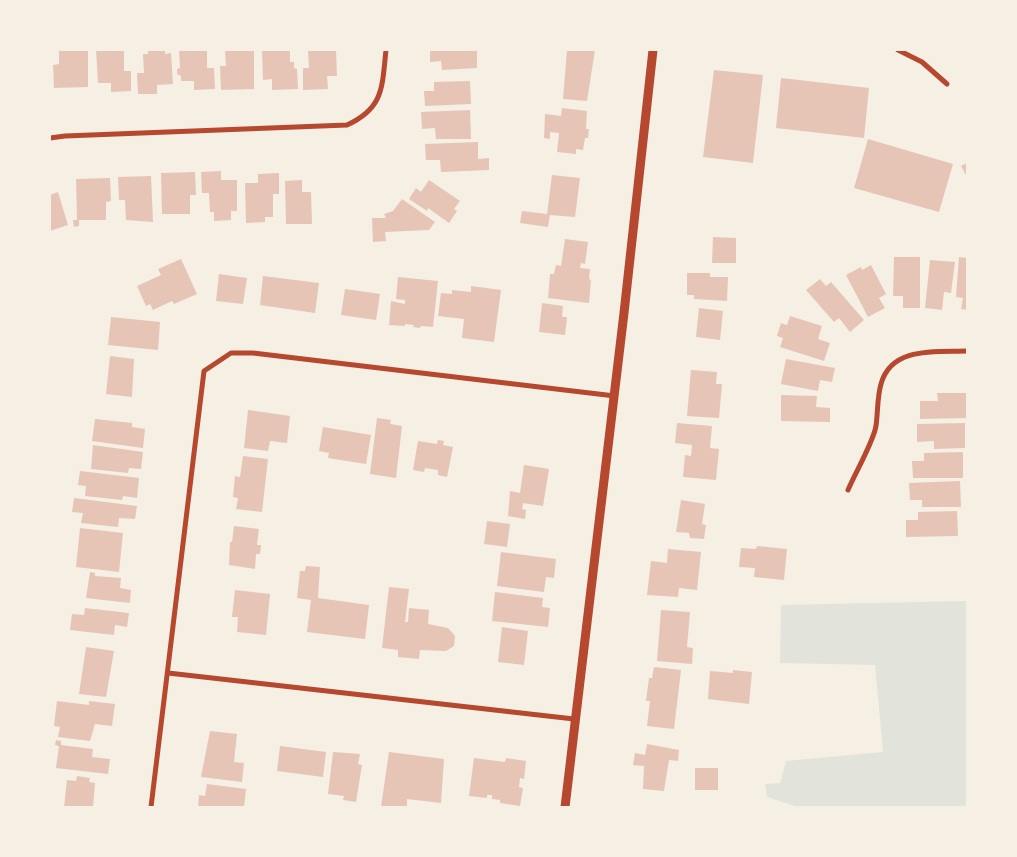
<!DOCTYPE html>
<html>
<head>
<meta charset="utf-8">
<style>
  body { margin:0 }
  #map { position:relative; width:1017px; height:857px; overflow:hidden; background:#f6efe4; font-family:"Roboto Serif",serif }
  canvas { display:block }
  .frame { position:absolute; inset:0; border:51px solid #f6efe4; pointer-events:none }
</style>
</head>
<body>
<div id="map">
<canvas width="1017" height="857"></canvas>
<div class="frame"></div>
</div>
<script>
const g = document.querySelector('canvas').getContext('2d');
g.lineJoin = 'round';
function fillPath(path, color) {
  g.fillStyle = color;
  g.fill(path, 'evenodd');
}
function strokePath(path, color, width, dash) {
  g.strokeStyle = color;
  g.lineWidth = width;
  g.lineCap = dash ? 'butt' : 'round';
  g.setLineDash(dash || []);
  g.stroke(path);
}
const green = new Path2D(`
  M967,601V807H798L767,797L765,784L780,783L786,761L883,752L875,665L780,663L781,605Z`);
const building = new Path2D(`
  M59,50H88V87L54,88L53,65L59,64Z
  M96,50H124V71H131V91L111,92V83H98Z
  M148,50H165V54L171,53L173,84L157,85V94H138L137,73H144L143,54H148Z
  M179,50H207V68H214L215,89L194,90V81H181V76L177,74V69L180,68Z
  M225,50H254V89L221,90L220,66H226Z
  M285,50L290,51V62H294V68L297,69L298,89L272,90V79L263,80L262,51Z
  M308,50H336L337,76H327L328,89L303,90V68H309Z
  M430,50H477V68L442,70L441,61L430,62Z
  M567,50H595L587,101L563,99Z
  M714,70L763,75L753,163L703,157Z
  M781,78L869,88L864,138L776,128Z
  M470,81L471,104L425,106L424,91H434V82Z
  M562,108L587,111L586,129H589L588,138H585L583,150L576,149V154L557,152L559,133L550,132V139L544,138L545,114L561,116Z
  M470,110L471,139H436L435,128L422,129L421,112Z
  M868,139L953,164L939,212L854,188Z
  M478,142V159L489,158V170L441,172L440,160H426L425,144Z
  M967,163V177L961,166Z
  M221,171V180H237V211H231V220L214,221V212H210L209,193H202L201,172Z
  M195,172L196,195H190V214H162L161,173Z
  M279,173V194H273V217H265V222L246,223L245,183H258V174Z
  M552,175L580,178L575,217L550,215L548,227L520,223L522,211L547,214Z
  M151,176L153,222L126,220L125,200H119L118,177Z
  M110,178L111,201L106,202V220H79V226L74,227L73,220H77L76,179Z
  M302,180V192H311L312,224H286L285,181Z
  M429,180L460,201L454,209L457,211L449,223L428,208L427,211L409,199L416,188L421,192Z
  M58,192L68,225L50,231V195Z
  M402,199L435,222L429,230L385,232L386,241L373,242L372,218H386L384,214L393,211Z
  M713,237L736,238V263H712Z
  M565,239L588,242L585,264L581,263L580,268L590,269L589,279L591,280L589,303L548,298L550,274H554L556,265L561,266Z
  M894,257H920V308H903V296H893Z
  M959,257L967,258V310L961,309L963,298L956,297Z
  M181,259L197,294L174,304L172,301L153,310L150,304L146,306L137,286L161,275L158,269Z
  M930,260L955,262L951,293L944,292L942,310L925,308Z
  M871,265L886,294L879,298L885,308L868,317L846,275L861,267L862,270Z
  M687,273H710V277H728L727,301L694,299V295H687Z
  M219,274L247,278L243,304L216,301Z
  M263,276L319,283L315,313L260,305Z
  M398,277L438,281L433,327L421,326L420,328L413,327L414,325L405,324V326L389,325L391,301L405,304V300L396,299Z
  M820,279L826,286L831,282L864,320L850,332L839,318L834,322L806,290Z
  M471,286L501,290L494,342L462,338L464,319L438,316L441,293L452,294V290L471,292Z
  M345,289L380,294L376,320L341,315Z
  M542,303L563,306L562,317H567L565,335L539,332Z
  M699,308L723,311L720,340L696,337Z
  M790,316L822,326L818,339L830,343L824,361L780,347L783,338L777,336L781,323L787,325Z
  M111,317L160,322L158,350L108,345Z
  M110,356L134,359L132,397L106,394Z
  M786,359L835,368L832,382L820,380L818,391L781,384Z
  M691,370L717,372L716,384H722L719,418L687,416Z
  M937,393H967V418L920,419V401H938Z
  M781,395L817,396L816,407L830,408V422L781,421Z
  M248,410L290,416L287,443L270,441L268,451L244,448Z
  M377,418L391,420L390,424L402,426L396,478L370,474Z
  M95,419L132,423V427L145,429L143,448L92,441Z
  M677,423L712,426L710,448L719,449L716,480L683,477L685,455L691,456L692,445L675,443Z
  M965,423V448L934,449V441L917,442V424Z
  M323,427L371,435L366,464L328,458L329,453L319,451Z
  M438,440L444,441L443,445L453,447L447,477L438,475V470L425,468L424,472L413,470L418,441L437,444Z
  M93,445L143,452L141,469L129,468L128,473L91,469Z
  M963,452V478H913L912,461H924V453Z
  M243,456L268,459L262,512L236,509L238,498L233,497L235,476L240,477Z
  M524,465L549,469L543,506L523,503L522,509L526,510L525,519L508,516L510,491L520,493Z
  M80,471L139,478L137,498L123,496L122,500L85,496L86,486L78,485Z
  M960,481L961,507H922V500H910L909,483Z
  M74,498L137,506L135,519L119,518L118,527L81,523L83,513L72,512Z
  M681,500L705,504L702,524L706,525L704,539L690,538L689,533L676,532Z
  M957,511L958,536L906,537V520H918V512Z
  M487,521L510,524L507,547L484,544Z
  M234,526L259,529L257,545H261L260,554H256L255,569L229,565L230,542H232Z
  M80,528L123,533L119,572L76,567Z
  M757,546L787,549L784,580L754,577L755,568L739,567L741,548L756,549Z
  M668,549L701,552L697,590L679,588L678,597L647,595L651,561L667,563Z
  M501,552L556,559L554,578L546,577L544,592L497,586Z
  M306,566L320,567L318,598L369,605L365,639L307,632L311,600L297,598L300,571H305Z
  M90,572L95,573V576L121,578L120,588L131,590L130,603L86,598Z
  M389,587L409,589L405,622H408L409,608L429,610L428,624L448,628L455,636L454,646L446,651L420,650L419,659L398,657V650L382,648Z
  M235,590L270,594L266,635L237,632L238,617H232Z
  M495,592L543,598L542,607L550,608L548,627L492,621Z
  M85,608L129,613L127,627L115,625L114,635L70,630L72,614L84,615Z
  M661,610L690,612L687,647L693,648L692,664L657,661Z
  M502,627L528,631L524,665L498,662Z
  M86,647L114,651L106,697L79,694Z
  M654,667L681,670L674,729L647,726L650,701H646L649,678H652Z
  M733,670L752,672L749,704L708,699L710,671L733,673Z
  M57,701L89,705V701L115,704L112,726L95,724L90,741L58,737L60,727L54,726Z
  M210,731L237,734L234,762L244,763L242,782L201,777Z
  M56,740L61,741V745L93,749L92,757L110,759L108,774L56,768L59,746L55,745Z
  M647,744L679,750L678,761L669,760L664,791L643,789L644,766L633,765L635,753L645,755Z
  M280,746L326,752L323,777L277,771Z
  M333,752L360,754L358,764L362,765L356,802L343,800L344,796L328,794Z
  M389,752L444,759L441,803L407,799V807H381Z
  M474,758L505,762L506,758L526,761L524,779L520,778L519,787L523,788L520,806L500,803V800L492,799V795H487V798L469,796Z
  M695,768H718V790H695Z
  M77,776L90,778L89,782L95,783L93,807H64L67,780L76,781Z
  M207,784L246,789L244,807H198L199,795L205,796Z`);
const minor = new Path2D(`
  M898,50L922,62L947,84
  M50,138L65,136L347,125C384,108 382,87 386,50
  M848,490C855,473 873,443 876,426C878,412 877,398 881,384C891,346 937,352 967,351
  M168,673L574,719
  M151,807L204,371L231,353H253L615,396`);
const tertiary = new Path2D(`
  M565,807L624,313L653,50`);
fillPath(green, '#e2e4dc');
fillPath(building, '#e6c5b7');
strokePath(minor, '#b5482f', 5);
strokePath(tertiary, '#b5482f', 9);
</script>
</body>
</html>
